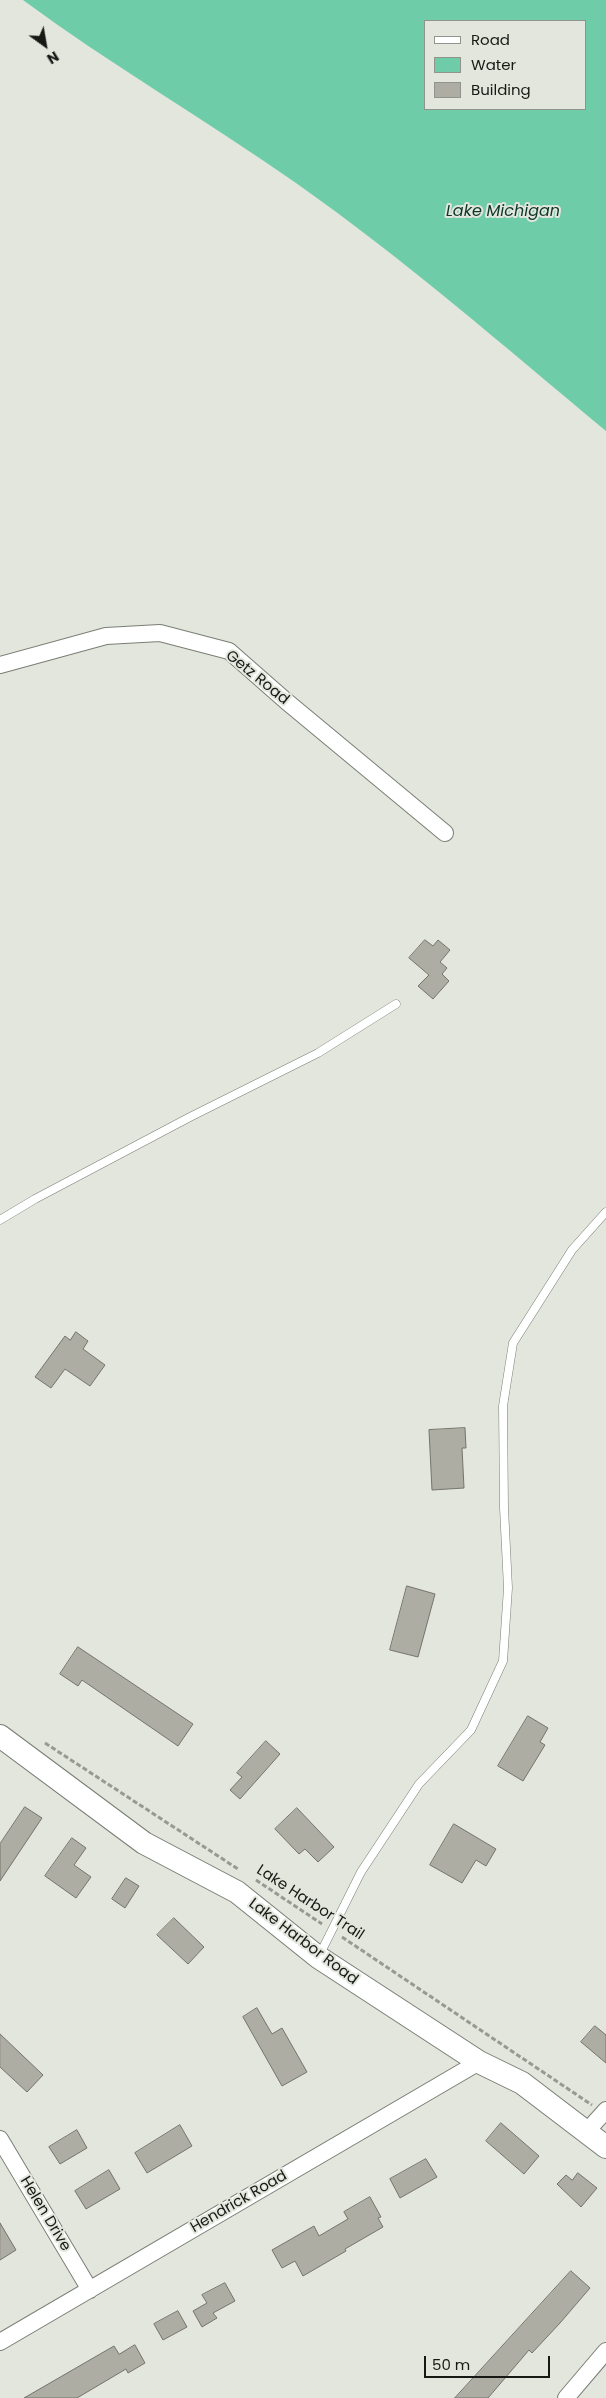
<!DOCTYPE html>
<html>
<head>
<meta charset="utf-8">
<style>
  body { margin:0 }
  #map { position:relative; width:606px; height:2398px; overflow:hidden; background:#e2e6dc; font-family:Poppins,sans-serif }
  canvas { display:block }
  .legend { position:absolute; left:424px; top:20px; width:162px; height:90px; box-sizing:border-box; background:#e2e6dc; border:1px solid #91948c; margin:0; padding:6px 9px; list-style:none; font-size:15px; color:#171915 }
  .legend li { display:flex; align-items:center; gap:10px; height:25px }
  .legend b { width:25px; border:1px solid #91948c }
  .north { position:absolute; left:20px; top:20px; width:50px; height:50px; -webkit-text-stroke:4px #e2e6dc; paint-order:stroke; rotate:148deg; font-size:14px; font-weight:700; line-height:20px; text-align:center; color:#171915 }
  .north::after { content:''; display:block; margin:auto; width:18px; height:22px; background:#171915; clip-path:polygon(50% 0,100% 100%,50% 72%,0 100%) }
  .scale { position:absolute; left:424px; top:2356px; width:126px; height:22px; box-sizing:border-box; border:2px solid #171915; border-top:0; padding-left:6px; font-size:15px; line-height:18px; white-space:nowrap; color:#171915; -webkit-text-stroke:4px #e2e6dc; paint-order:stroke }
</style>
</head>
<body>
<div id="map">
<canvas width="606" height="2398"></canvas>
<ul class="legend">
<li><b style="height:6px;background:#fff"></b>Road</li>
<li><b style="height:14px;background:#6fcca9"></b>Water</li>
<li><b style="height:14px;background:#adada3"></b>Building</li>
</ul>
<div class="north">N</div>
<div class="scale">50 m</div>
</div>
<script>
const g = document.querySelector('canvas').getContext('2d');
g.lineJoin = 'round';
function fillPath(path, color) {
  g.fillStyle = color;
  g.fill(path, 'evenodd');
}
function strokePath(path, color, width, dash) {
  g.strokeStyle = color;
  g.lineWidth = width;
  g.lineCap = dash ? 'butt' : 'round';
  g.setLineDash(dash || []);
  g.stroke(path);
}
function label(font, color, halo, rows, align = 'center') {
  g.font = font + ' Poppins,sans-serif';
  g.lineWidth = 4;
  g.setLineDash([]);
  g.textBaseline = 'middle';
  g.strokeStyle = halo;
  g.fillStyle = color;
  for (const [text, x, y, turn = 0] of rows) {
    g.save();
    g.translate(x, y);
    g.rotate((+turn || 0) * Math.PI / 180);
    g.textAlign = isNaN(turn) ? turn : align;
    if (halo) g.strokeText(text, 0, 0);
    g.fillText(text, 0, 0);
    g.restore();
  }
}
const water = new Path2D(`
  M23,0H606V431C505,347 404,259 296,183C206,120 111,65 23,0ZM425,21H585V109H425Z`);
const building = new Path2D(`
  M425,940L433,946L438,940L450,950L440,962L447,968L442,974L449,981L433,999L418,986L429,975L409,958Z
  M76,1332L88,1341L83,1349L105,1365L90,1386L65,1369L51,1388L35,1377L65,1336L70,1340Z
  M465,1428L466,1448H462L464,1488L432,1490L429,1430Z
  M407,1586L435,1594L418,1657L390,1650Z
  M78,1647L193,1724L178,1746L82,1680L78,1686L60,1674Z
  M528,1716L548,1728L540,1742L545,1745L523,1781L498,1766Z
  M266,1741L280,1754L240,1799L230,1790L242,1777L237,1773Z
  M25,1807L42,1818L0,1881V1844Z
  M297,1808L334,1847L318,1862L305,1849L299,1854L275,1829Z
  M454,1824L496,1849L486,1866L476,1860L462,1883L430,1865Z
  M72,1838L86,1848L74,1865L91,1877L76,1898L45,1876Z
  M126,1878L139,1886L125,1908L112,1899Z
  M174,1918L204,1947L188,1964L157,1935Z
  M257,2008L272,2034L282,2028L307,2072L282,2086L243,2017Z
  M595,2026L606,2035V2063L581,2042Z
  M0,2034L43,2075L27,2092L0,2067Z
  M501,2123L539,2156L524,2174L486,2141Z
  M180,2125L192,2146L147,2173L135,2153Z
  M77,2130L87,2148L60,2164L49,2147Z
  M426,2159L437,2177L400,2198L390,2179Z
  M109,2170L120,2189L86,2209L75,2191Z
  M578,2173L597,2188L581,2207L557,2184L566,2175L572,2180Z
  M370,2197L381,2217L378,2218L383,2227L345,2249L346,2251L303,2276L295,2261L282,2268L272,2250L314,2226L319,2236L348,2219L344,2212Z
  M0,2223L16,2250L0,2260Z
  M571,2271L590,2288L560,2323L532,2353L529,2350L488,2398H455Z
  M225,2283L235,2301L213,2313L217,2318L202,2327L193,2311L207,2303L202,2295Z
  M178,2311L187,2327L163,2340L154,2324Z
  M135,2345L145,2363L128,2373L126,2369L77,2398H24L114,2346L119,2354Z`);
const path = new Path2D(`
  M45,1743L238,1869
  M256,1880L322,1924
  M342,1937L592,2105`);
const lane = new Path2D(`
  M0,1220L35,1199L190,1117L318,1053L396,1004
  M319,1956L361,1872L419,1784L471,1730L503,1661L508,1588L504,1508L503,1406L513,1343L572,1250L606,1212`);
const street = new Path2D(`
  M0,665L106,636L160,633L229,651L286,701L445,833
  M587,2131L606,2110
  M0,2139L90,2290
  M0,2342L479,2062
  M566,2398L606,2351`);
const secondary = new Path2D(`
  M0,1736L144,1843L237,1892L318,1957L479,2062L522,2083L606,2147`);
const streetNames = [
  ["Getz Road",257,678,39],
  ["Lake Harbor Trail",310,1903,33],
  ["Lake Harbor Road",303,1942,37],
  ["Hendrick Road",239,2202,-30],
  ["Helen Drive",45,2214,59]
];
const waterNames = [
  ["Lake Michigan",503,212]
];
fillPath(water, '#6fcca9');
fillPath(building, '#adada3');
strokePath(building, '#74746b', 1);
strokePath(lane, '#7a7e75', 9);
strokePath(street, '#7a7e75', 18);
strokePath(secondary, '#7a7e75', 24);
strokePath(path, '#979a92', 3, [5, 2.5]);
strokePath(lane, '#fff', 8);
strokePath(street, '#fff', 16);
strokePath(secondary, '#fff', 22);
label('15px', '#171915', '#e2e6dc', streetNames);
label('italic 16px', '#0c3628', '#e2e6dc', waterNames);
</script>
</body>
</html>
